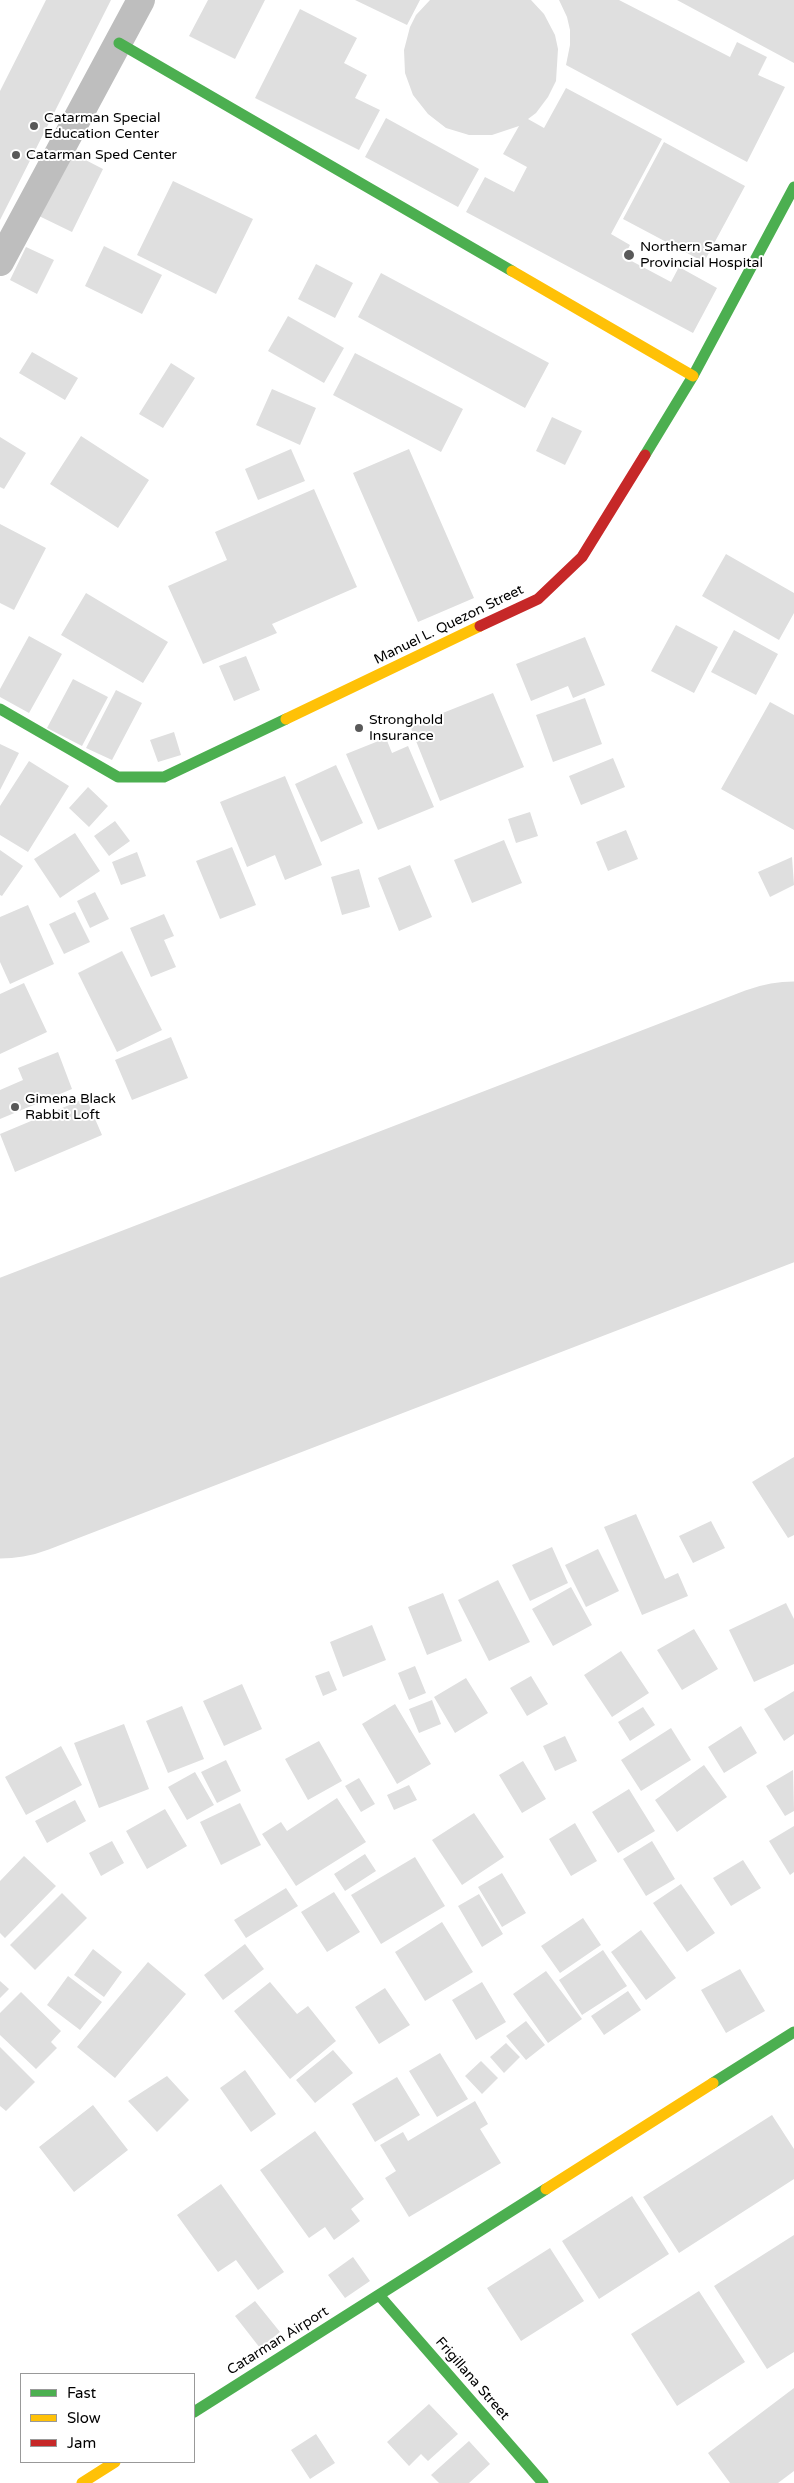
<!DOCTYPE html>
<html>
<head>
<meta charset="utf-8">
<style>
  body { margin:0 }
  #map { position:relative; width:794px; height:2483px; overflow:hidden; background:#fff; font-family:"Varela Round",sans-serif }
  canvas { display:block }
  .legend { position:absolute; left:20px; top:2373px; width:175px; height:90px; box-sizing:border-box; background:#fff; border:1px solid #999; margin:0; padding:6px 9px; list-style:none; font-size:15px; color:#000 }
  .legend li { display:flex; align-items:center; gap:10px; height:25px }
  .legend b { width:25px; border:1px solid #999 }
</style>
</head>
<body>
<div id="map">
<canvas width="794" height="2483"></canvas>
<ul class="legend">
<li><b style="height:6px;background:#4caf50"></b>Fast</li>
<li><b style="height:6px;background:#ffc107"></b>Slow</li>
<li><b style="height:6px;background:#c62828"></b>Jam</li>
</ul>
</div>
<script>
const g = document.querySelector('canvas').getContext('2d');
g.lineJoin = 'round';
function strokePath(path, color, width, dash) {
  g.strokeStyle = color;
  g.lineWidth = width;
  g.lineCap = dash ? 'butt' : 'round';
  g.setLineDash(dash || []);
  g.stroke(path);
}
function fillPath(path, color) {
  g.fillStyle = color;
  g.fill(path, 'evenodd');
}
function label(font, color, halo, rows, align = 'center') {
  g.font = font + ' "Varela Round",sans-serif';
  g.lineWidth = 4;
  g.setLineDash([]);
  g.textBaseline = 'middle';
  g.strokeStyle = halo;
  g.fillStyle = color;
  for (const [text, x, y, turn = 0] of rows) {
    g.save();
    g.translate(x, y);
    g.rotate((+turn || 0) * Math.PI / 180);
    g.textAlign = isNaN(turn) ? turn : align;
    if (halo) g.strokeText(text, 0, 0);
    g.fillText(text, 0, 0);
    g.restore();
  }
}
const runway = new Path2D(`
  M0,1423L794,1117`);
const building = new Path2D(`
  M46,0H111L0,220V91Z
  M208,0H265L235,59L189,36Z
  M355,0H420L407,25Z
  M430,0H531L544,14L555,35L558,49L556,81L548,97L536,113L528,119L544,128L566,88L662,139L611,234L630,245L624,257L671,282L679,267L717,288L693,333L466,212L485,177L514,192L527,167L503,154L519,126L492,135H469L446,128L428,114L413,95L405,73L404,50L410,27L416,15Z
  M559,0H619L730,57L737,42L767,57L758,75L785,87L747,162L566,65L570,45V30L567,17Z
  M677,0H794V63Z
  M300,9L357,38L344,63L367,75L355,98L380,110L359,150L255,98Z
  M386,118L479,169L458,207L365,157Z
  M664,142L745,186L704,262L623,219Z
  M70,152L103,169L72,232L39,216Z
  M173,181L253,219L216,294L137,255Z
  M104,246L162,275L142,314L85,286Z
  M26,247L54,260L37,294L10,280Z
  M316,264L353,283L335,318L298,299Z
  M381,273L549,363L525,408L358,317Z
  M288,316L344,348L324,383L268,351Z
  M32,352L78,378L65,400L19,373Z
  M355,353L463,409L441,452L333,395Z
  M171,363L195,378L163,428L139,414Z
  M272,389L316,408L300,445L256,425Z
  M552,417L582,431L565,465L536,451Z
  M81,436L149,480L118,528L50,484Z
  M0,437L26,453L4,489L0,487Z
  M291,449L305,481L258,500L245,469Z
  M409,449L474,598L418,622L353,473Z
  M314,489L357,587L272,624L277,633L203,664L168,586L227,560L215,532Z
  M0,524L46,548L14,610L0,603Z
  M726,554L794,593V613L779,640L702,596Z
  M86,593L168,642L143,683L61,635Z
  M676,625L718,647L694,693L651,671Z
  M734,630L778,654L756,695L711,672Z
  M29,636L62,654L29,713L0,697V689Z
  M585,637L605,685L573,698L568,686L531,701L516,664Z
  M246,656L260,690L234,701L219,666Z
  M73,679L108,697L82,746L47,728Z
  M116,690L142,703L112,760L86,748Z
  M493,693L524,767L440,801L410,726Z
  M585,698L602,744L553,762L536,715Z
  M770,702L794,715V830L721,789Z
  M174,732L181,755L158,762L150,740Z
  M386,738L392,753L408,746L434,807L378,830L346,754Z
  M0,744L19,753L0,790Z
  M613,758L625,787L581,805L569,776Z
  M29,761L69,786L28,852L0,835V806Z
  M336,765L363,823L321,842L295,784Z
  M285,776L322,865L285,880L275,855L247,867L220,802Z
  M88,787L108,806L89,827L69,808Z
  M530,812L538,836L516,843L508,819Z
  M115,821L130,841L109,856L94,836Z
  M626,830L638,859L608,871L596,842Z
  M75,833L100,871L60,898L34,859Z
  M504,840L522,883L472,903L454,860Z
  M232,847L256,905L220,919L196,861Z
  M0,850L23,866L2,896L0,895Z
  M137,852L146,876L121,885L112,862Z
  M792,857L794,885L770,897L758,872Z
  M410,865L432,917L399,931L378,878Z
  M359,869L370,907L342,915L331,877Z
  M95,892L109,919L90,928L77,901Z
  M28,905L54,964L10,984L0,962V917Z
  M75,912L90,942L64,954L49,924Z
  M164,914L174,936L164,940L176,967L151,977L130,928Z
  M122,951L162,1030L117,1052L78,973Z
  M24,983L47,1032L0,1054V994Z
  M171,1037L188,1078L132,1100L115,1060Z
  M58,1052L72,1089L0,1119V1090L23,1080L18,1068Z
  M86,1098L102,1135L15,1172L0,1134Z
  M794,1457V1535L788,1538L752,1482Z
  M636,1514L665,1579L678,1573L688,1596L642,1615L604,1527Z
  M711,1521L725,1548L693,1563L679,1536Z
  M552,1547L568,1583L530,1601L512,1565Z
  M598,1549L619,1591L586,1607L565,1565Z
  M498,1580L530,1642L489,1661L458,1600Z
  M571,1587L592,1625L553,1646L532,1609Z
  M443,1593L462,1641L427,1655L408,1607Z
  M786,1603L794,1619V1664L754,1682L729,1630Z
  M372,1625L386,1660L343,1677L330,1642Z
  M694,1629L718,1669L682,1690L657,1650Z
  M621,1651L649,1693L612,1717L584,1675Z
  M415,1666L426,1693L409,1700L398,1673Z
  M329,1671L337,1690L323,1696L315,1676Z
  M531,1676L548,1704L527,1716L510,1688Z
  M466,1678L488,1713L455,1733L434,1697Z
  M242,1684L262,1729L224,1746L203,1701Z
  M794,1691V1734L784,1741L764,1709Z
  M432,1700L441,1724L419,1733L409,1709Z
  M395,1704L431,1764L397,1784L362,1724Z
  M182,1706L204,1759L168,1773L146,1721Z
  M643,1707L655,1725L630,1741L618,1722Z
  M124,1724L149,1789L99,1808L74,1743Z
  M741,1726L757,1753L724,1773L708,1747Z
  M671,1728L691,1760L641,1791L621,1760Z
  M565,1736L577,1761L555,1771L543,1746Z
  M319,1741L342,1781L308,1800L285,1759Z
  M61,1746L82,1785L26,1815L5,1777Z
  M226,1760L241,1791L217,1803L201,1772Z
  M523,1761L546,1799L522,1813L499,1775Z
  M704,1765L727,1797L677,1832L655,1800Z
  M793,1770L794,1811L785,1816L766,1786Z
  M195,1772L214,1805L187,1820L168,1787Z
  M359,1778L375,1804L361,1812L345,1786Z
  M409,1785L417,1800L394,1810L387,1795Z
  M629,1789L655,1831L618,1853L592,1812Z
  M337,1798L366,1842L296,1886L262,1834L281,1822L287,1831Z
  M75,1800L86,1821L47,1843L35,1821Z
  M240,1803L261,1845L221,1865L200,1822Z
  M165,1809L187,1846L147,1869L126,1831Z
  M474,1813L504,1857L462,1885L432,1840Z
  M575,1823L597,1861L571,1876L549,1839Z
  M794,1826V1872L790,1875L769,1841Z
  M112,1841L124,1863L101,1876L89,1853Z
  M652,1841L675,1879L646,1896L623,1859Z
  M365,1854L376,1871L345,1891L334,1874Z
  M24,1856L56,1886L5,1938L0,1933V1881Z
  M415,1857L445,1906L381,1944L351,1895Z
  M743,1860L761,1888L731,1906L713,1878Z
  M502,1873L526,1913L502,1927L478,1887Z
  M681,1884L715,1933L687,1952L653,1903Z
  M286,1888L298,1906L246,1938L234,1920Z
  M334,1892L360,1932L327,1952L301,1912Z
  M62,1893L87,1918L35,1970L10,1945Z
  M479,1894L503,1934L482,1947L458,1906Z
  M583,1918L601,1945L560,1973L541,1946Z
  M442,1922L473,1972L425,2001L395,1952Z
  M641,1930L676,1978L646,2000L611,1952Z
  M245,1944L264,1969L223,2000L204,1975Z
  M93,1949L122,1972L104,1997L74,1975Z
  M603,1950L627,1986L582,2015L559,1980Z
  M148,1962L186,1994L115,2078L77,2047Z
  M740,1969L765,2011L726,2033L701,1990Z
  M546,1971L582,2019L548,2043L513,1994Z
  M68,1976L102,2002L80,2030L47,2005Z
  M0,1981L9,1989L0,1998Z
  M270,1982L297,2014L308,2006L336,2041L290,2079L234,2011Z
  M482,1982L506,2022L476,2040L452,2000Z
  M385,1988L410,2025L379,2044L355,2007Z
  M628,1991L641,2010L604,2035L591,2016Z
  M21,1992L61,2031L51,2042L57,2048L36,2069L0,2035V2013Z
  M526,2021L545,2045L526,2060L506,2036Z
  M506,2043L520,2057L504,2073L490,2057Z
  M0,2047L35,2082L6,2111L0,2106Z
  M333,2050L353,2073L315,2103L296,2080Z
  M440,2053L468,2099L437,2117L409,2071Z
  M481,2061L498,2078L482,2094L465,2076Z
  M245,2070L276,2114L251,2132L220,2088Z
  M167,2076L189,2100L157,2132L128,2101Z
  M397,2077L420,2115L375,2142L352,2104Z
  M475,2101L488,2124L480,2129L501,2163L409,2217L385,2178L396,2171L380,2145L403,2132L408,2141Z
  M93,2105L128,2150L74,2192L39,2147Z
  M772,2115L794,2149V2179L679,2253L643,2197Z
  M315,2131L364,2199L351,2209L360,2221L334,2240L325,2227L309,2238L260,2170Z
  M221,2184L284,2272L258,2290L236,2260L218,2272L177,2215Z
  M632,2196L669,2254L599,2299L562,2241Z
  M794,2235V2352L767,2369L714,2286Z
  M550,2248L584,2301L521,2341L487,2288Z
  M353,2257L370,2281L345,2298L328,2275Z
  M699,2291L745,2362L677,2406L631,2334Z
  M255,2301L280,2332L260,2348L235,2316Z
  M794,2388V2471L778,2483H730L708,2453Z
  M429,2404L458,2434L428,2461L421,2454L409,2466L387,2442Z
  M316,2434L335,2463L310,2479L291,2450Z
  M469,2441L490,2464L469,2483H439L431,2475Z`);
const street = new Path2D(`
  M0,262L141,0`);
const fast = new Path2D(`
  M119,43L512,271
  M645,455L693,376L794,187
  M0,709L118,777H164L286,719
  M713,2083L794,2032
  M379,2295L543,2483
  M194,2412L546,2189`);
const slow = new Path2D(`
  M512,271L693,376
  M286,719L480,626
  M546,2189L713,2083
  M82,2483L115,2462`);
const jam = new Path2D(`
  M480,626L538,599L582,557L645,455`);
const markers = [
  [34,126,5,"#595959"],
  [16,155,5,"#595959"],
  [629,255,6,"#595959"],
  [359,728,5,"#595959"],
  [15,1107,5,"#595959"]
];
const poiNames = [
  ["Catarman Special",44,118],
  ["Education Center",44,134],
  ["Catarman Sped Center",26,155],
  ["Northern Samar",640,247],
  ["Provincial Hospital",640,263],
  ["Stronghold",369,720],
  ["Insurance",369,736],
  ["Gimena Black",25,1099],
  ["Rabbit Loft",25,1115]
];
const streetNames = [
  ["Manuel L. Quezon Street",449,625,-26],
  ["Catarman Airport",278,2341,-32],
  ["Frigillana Street",472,2379,49]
];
strokePath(runway, '#dedede', 271);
fillPath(building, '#dfdfdf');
strokePath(street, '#bebebe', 28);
strokePath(fast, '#4caf50', 11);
strokePath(slow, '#ffc107', 11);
strokePath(jam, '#c62828', 11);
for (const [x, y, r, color] of markers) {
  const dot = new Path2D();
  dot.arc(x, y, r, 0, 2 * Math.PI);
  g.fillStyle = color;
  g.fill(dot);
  strokePath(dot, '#fff', 2);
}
label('14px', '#000', '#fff', poiNames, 'left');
label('14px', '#000', '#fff', streetNames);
</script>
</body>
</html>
